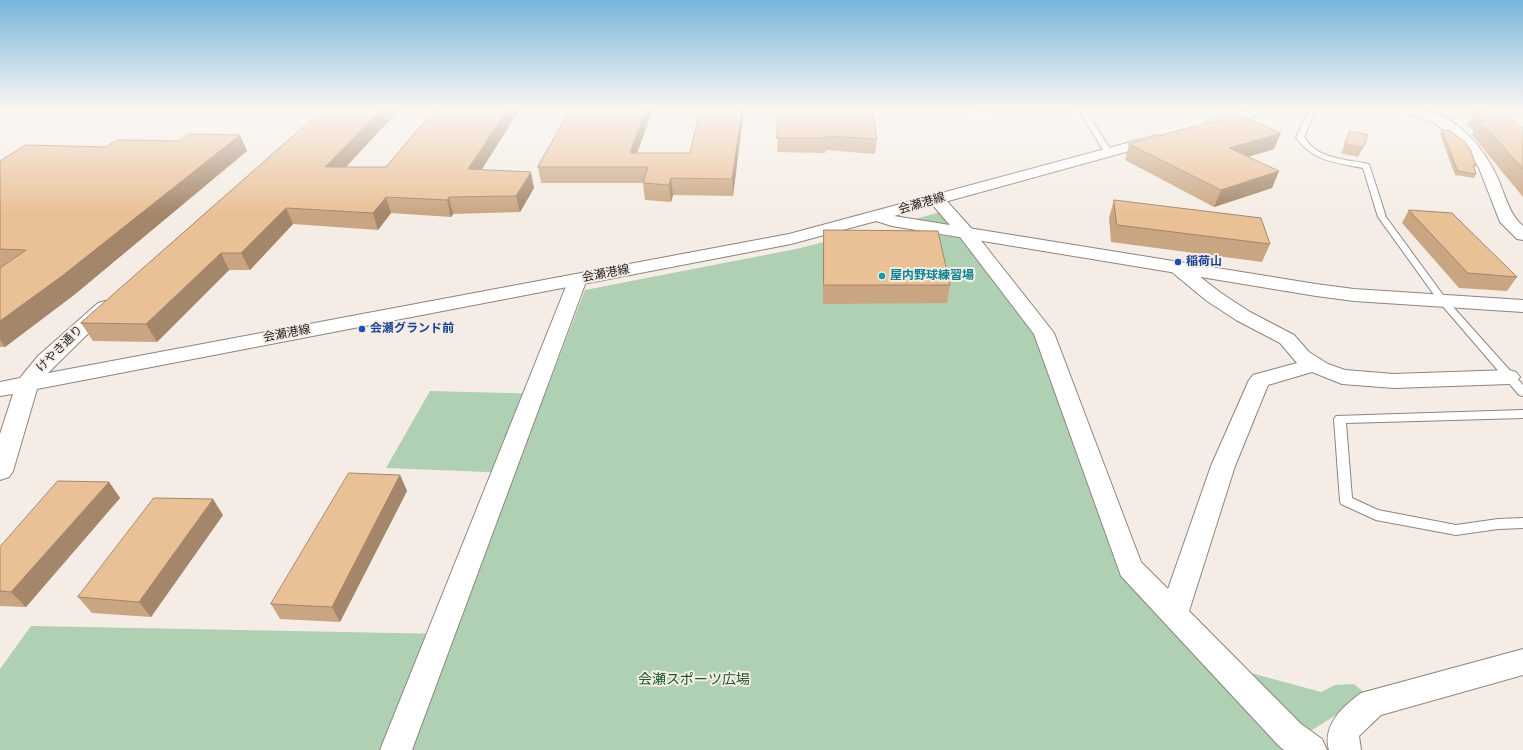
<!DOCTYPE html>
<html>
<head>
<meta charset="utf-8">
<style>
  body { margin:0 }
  canvas { display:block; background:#f5ede5 }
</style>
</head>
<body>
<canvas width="1523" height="750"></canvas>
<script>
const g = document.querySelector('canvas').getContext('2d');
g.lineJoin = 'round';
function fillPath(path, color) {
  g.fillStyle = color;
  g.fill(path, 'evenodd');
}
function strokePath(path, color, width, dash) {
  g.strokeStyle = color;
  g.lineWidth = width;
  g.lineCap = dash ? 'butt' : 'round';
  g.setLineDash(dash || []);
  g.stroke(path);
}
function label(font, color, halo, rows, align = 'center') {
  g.font = font + ' Roboto,"Noto Sans JP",sans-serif';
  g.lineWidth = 4;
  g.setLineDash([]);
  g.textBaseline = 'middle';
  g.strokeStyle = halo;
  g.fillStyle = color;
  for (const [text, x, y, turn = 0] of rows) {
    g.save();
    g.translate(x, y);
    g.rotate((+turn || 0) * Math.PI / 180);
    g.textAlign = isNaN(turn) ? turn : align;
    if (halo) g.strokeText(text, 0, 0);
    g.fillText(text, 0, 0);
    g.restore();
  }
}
const green = new Path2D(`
  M941,212L948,223L944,224L915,219Z
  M912,231L965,239L1038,335L1118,570L1288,750H0V669L31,626L448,634L512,473L386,468L430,391L545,394L585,290L796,249L864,232Z
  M1240,670L1321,692L1335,685L1354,684L1367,695L1306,734Z`);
const lane = new Path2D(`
  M1078,109H1084L1113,153L1112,155H1106Z
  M1310,109H1316L1304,137C1318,160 1346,159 1369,164L1386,217L1446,299L1523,385V396L1519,395L1440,303L1378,217L1363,168C1337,163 1311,161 1296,137Z
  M1523,410V418L1346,423L1352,498L1378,510L1456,525L1498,519L1523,518V528L1498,529L1456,535L1376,520L1341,504L1340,501L1334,419L1336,416Z`);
const street = new Path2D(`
  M1402,109C1408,109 1414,108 1420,109C1457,115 1485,148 1499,181C1505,196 1510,215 1523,226V240L1517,239L1500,222L1479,168L1464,145L1433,122L1403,112Z
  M937,195L943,197L972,229L1054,333L1141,562L1168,589L1211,466L1249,380L1253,375L1297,363L1280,343L1236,320L1207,301L1173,273L1170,269L1173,265L1179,264L1185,265L1221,293L1250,312L1294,335L1309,352L1328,364L1345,370L1394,374L1509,370L1516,372L1520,377L1516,382L1509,384L1394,388L1342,384L1312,372L1268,385L1235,466L1189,611L1301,724L1322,739L1327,750H1284L1279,746L1121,576L1034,334L960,237L931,203L929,200L931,197Z
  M578,274L584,275L587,279L412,750H380L569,279L572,275Z
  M1523,649V675L1381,715L1359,736L1361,750H1329C1322,725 1343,706 1361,693Z`);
const secondary = new Path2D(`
  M1251,109H1272L1270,112L1212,128L1207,127L1205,124L1207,121Z
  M1157,135L1162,136L1164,139L1162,142L894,216L1316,284L1354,289L1523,300V312L1354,301L1316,296L892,226L876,221L791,244L37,389L13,471L9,477L0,480V434L13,394L0,396V382L20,378L38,356L98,303L105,301L112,303L115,307L48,373L789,234Z`);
const wall = new Path2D(`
  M324,109H396L397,112L346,167H386L434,110H423V109H520L481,170L534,188L520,212L453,214L451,217L391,213L378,230L293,224L250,270H229L157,342L93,341L81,323Z
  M571,109H653L637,153H690L700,109H744L733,196L673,195L671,202L645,200L643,183H541L538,167Z
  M779,109L877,139L875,154L826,150L825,153L777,152Z
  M971,109H1070L1069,116L973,113Z
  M1475,111L1523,128V197L1472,135L1474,131L1467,125Z
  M1442,130L1476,165L1474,168L1476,174L1474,178L1455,175L1440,134Z
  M1350,131L1363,148L1358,157L1341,153Z
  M179,141L247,151L74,295L5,347H0V268L2,267H0V161L106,147Z
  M1129,144L1274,149L1248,157L1279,171L1272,188L1214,207L1125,160Z
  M1114,200L1270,244L1262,262L1111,242L1109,218Z
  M1409,210L1517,277L1507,291L1459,288L1402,223Z
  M824,230L950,285L947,303L823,304V248Z
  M400,475L407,491L340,622L280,619L271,604Z
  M109,482L120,498L26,607L0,606V547Z
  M223,515L151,617L92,613L78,597Z`);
const shadedWall = new Path2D(`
  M382,109H396L397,112L331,183L325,167Z
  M508,109H520L472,185L468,169Z
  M646,109H653L632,167L630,153Z
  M742,109H744L733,196L732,179Z
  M1281,133L1274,149L1222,165L1229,148Z
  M240,135L247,151L74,295L5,347L0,340V321Z
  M1279,171L1272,188L1214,207L1221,190Z
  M531,172L534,188L520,212L516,196Z
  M671,178L673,195L671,202L669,185Z
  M386,197L391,213L378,230L373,213Z
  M449,197L453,214L451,217L447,200Z
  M286,208L293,224L250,270L241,253Z
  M221,253L229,270L157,342L146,324Z
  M400,475L407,491L340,622L332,607Z
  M109,482L120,498L26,607L11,592Z
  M213,499L223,515L151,617L139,602Z`);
const building = new Path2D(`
  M324,109H382L325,167H386L435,109H508L468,169L531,172L516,196L449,197L447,200L386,197L373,213L286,208L241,253H221L146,324L81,323Z
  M571,109H646L630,153H690L700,109H742L732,179L671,178L669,185L643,183L648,167H538Z
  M779,109H872L877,139L826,136V138H777Z
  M1475,111L1503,113L1523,128V169L1480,121H1488Z
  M1238,115L1281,133L1229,148L1279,171L1221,190L1129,144Z
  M1442,130H1449L1465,142L1471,151L1476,165H1473L1476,174L1458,171Z
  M1350,131L1368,135L1363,148L1345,144Z
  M189,134L240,135L62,276L0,321V268L26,250L0,249V161L26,145L106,147L117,140L179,141Z
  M1114,200L1261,218L1270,244L1117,225Z
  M1409,210L1452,213L1517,277L1468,273Z
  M824,230L938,231L950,285H824Z
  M349,473L400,475L332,607L271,604Z
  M58,481L109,482L11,592L0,591V547Z
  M154,498L213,499L139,602L78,597Z`);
const markers = [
  [1178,262,4,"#1a4fb4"],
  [882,276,4,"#0f9aa8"],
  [362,329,4,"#1a4fb4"]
];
const streetNames = [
  ["会瀬港線",922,204,-16],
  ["会瀬港線",606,274,-11],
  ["会瀬港線",287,334,-11],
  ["けやき通り",60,349,-45]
];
const transitNames = [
  ["稲荷山",1186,262],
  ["会瀬グランド前",370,329]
];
const cultureNames = [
  ["屋内野球練習場",890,276]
];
const nearParknames = [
  ["会瀬スポーツ広場",694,680]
];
fillPath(green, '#afd0b2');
strokePath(lane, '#8d857e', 2);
strokePath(street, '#8d857e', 2);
strokePath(secondary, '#8d857e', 2);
fillPath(lane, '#fff');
fillPath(street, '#fff');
fillPath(secondary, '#fff');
fillPath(wall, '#c9a582');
fillPath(shadedWall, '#a4866a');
fillPath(building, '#eac097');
strokePath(building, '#a4866a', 1);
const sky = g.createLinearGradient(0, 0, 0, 214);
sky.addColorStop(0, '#79b6db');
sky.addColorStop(0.51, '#faf7f3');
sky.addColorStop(1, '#faf7f300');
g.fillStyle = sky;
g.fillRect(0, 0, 1523, 214);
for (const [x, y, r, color] of markers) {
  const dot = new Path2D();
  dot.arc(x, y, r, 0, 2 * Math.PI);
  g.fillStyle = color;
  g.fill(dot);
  strokePath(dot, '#f5ede5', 1.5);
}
label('12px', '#24211e', '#f5ede5', streetNames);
label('bold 12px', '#164399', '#f5ede5', transitNames, 'left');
label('bold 12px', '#0d838f', '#f5ede5', cultureNames, 'left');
label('14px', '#1a5a28', '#f5ede5', nearParknames);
</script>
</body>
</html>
